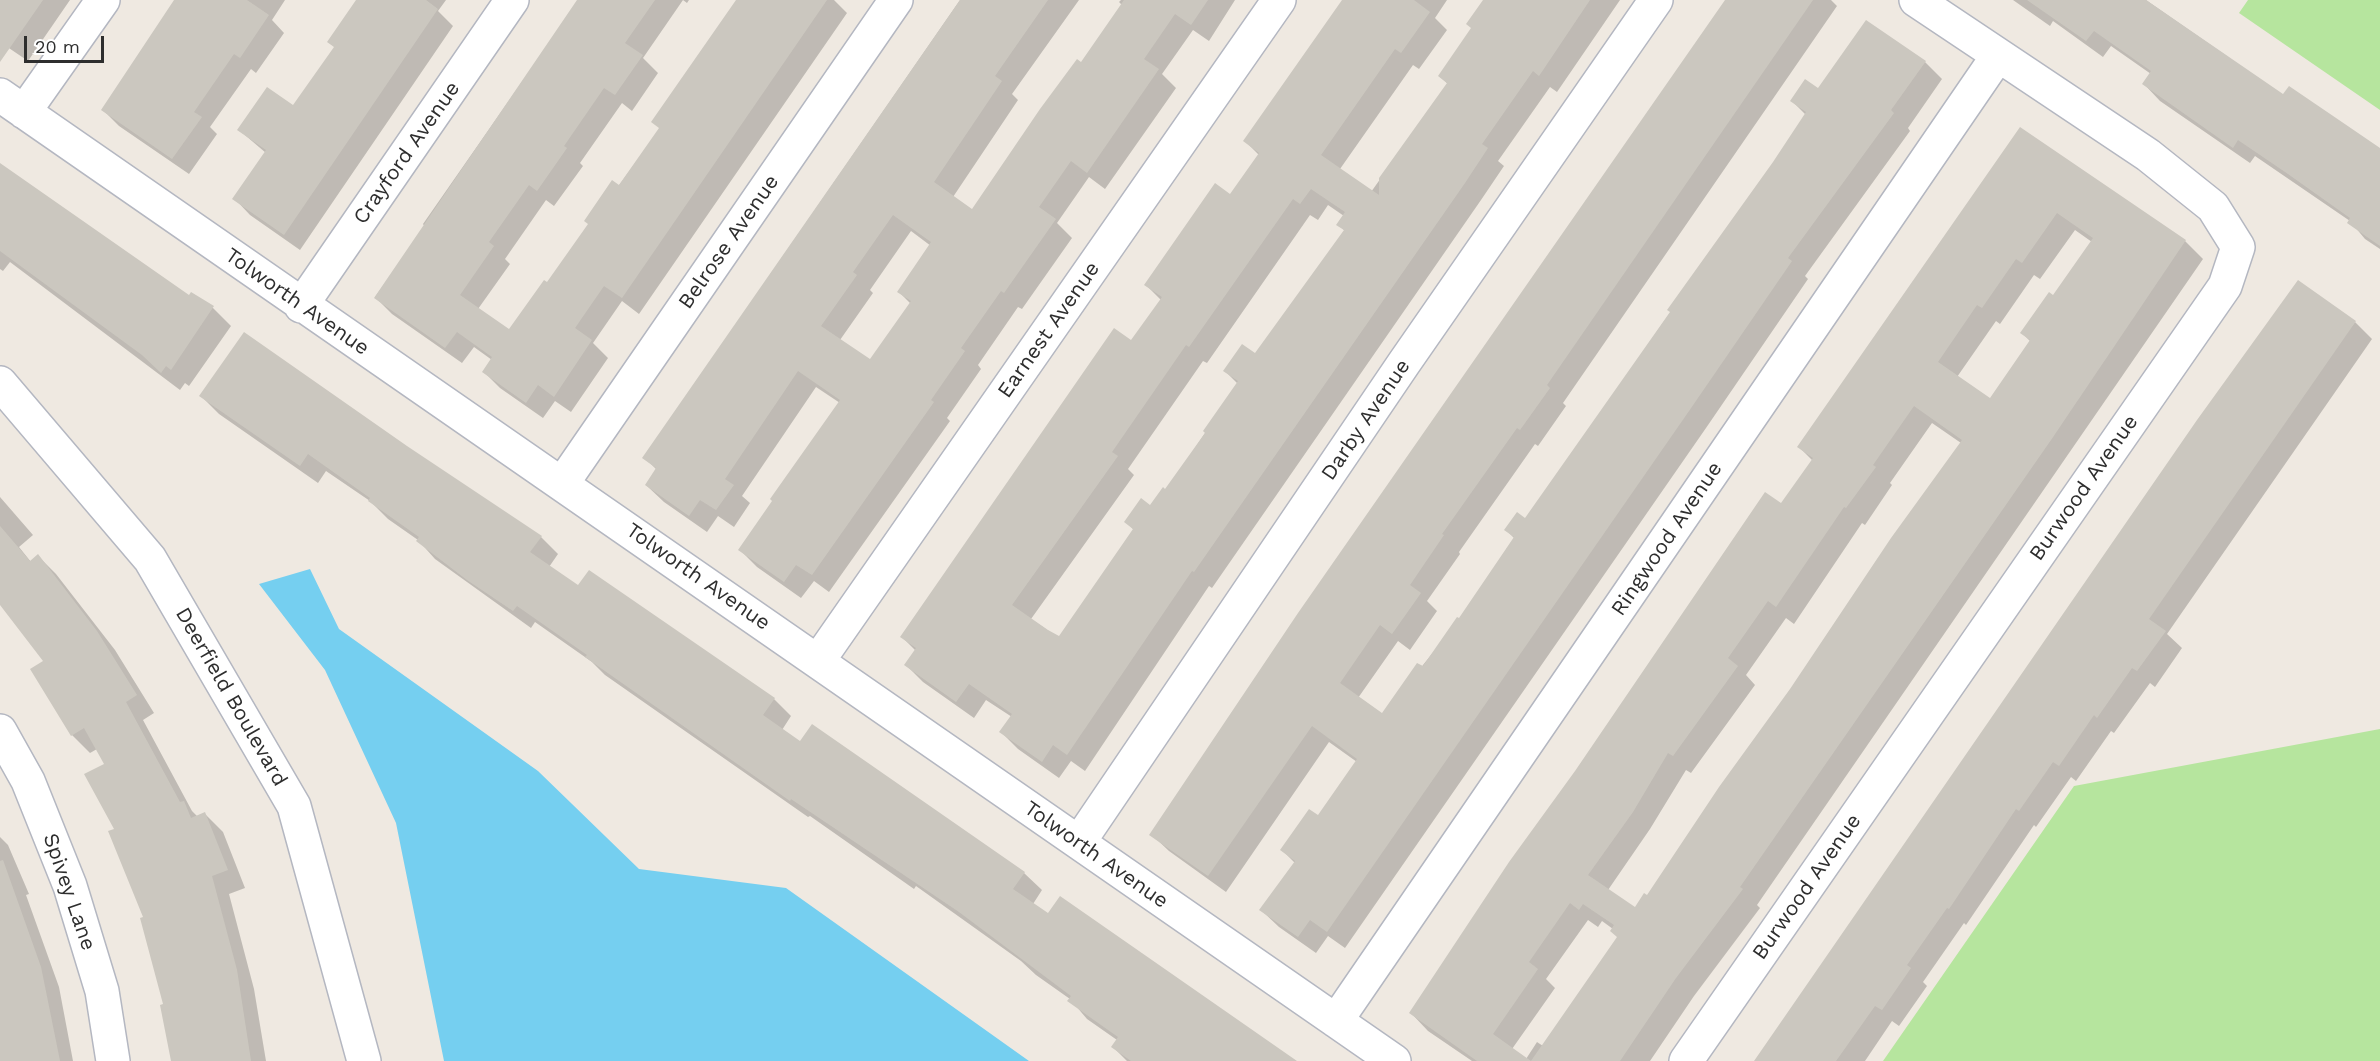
<!DOCTYPE html>
<html>
<head>
<meta charset="utf-8">
<style>
  body { margin:0 }
  #map { position:relative; width:2380px; height:1061px; overflow:hidden; background:#efe9e1; font-family:"Work Sans",sans-serif }
  canvas { display:block }
  .scale { position:absolute; left:24px; top:36px; width:80px; height:27px; box-sizing:border-box; border:3px solid #2e2e2e; border-top:0; padding-left:8px; font-size:18px; line-height:21px; white-space:nowrap; color:#2e2e2e; -webkit-text-stroke:4px #fff; paint-order:stroke }
</style>
</head>
<body>
<div id="map">
<canvas width="2380" height="1061"></canvas>
<div class="scale">20 m</div>
</div>
<script>
const g = document.querySelector('canvas').getContext('2d');
g.lineJoin = 'round';
function fillPath(path, color) {
  g.fillStyle = color;
  g.fill(path, 'evenodd');
}
function strokePath(path, color, width, dash) {
  g.strokeStyle = color;
  g.lineWidth = width;
  g.lineCap = dash ? 'butt' : 'round';
  g.setLineDash(dash || []);
  g.stroke(path);
}
function label(font, color, halo, rows, align = 'center') {
  g.font = font + ' "Work Sans",sans-serif';
  g.lineWidth = 4.5;
  g.setLineDash([]);
  g.textBaseline = 'middle';
  g.strokeStyle = halo;
  g.fillStyle = color;
  for (const [text, x, y, turn = 0] of rows) {
    g.save();
    g.translate(x, y);
    g.rotate((+turn || 0) * Math.PI / 180);
    g.textAlign = isNaN(turn) ? turn : align;
    if (halo) g.strokeText(text, 0, 0);
    g.fillText(text, 0, 0);
    g.restore();
  }
}
const green = new Path2D(`
  M2248,0H2380V110L2239,13Z
  M2380,729V1061H1883L2074,786Z`);
const water = new Path2D(`
  M310,569L339,629L538,771L639,869L786,888L1029,1061H444L396,823L325,670L259,584Z`);
const shadow = new Path2D(`
  M0,0H70L28,61L0,42Z
  M176,0H285L272,20L284,33L256,73L251,69L210,127L217,134L189,174L119,126L103,110Z
  M358,0H446L438,11L453,26L300,250L250,215L234,198L266,153L239,130L293,107L335,48Z
  M579,0H689L687,3L683,0L643,58L658,73L632,111L622,103L580,163L583,166L554,206L546,200L505,259L510,264L478,309L509,331L547,284L660,129L740,0H834L847,13L639,314L622,301L593,343L608,358L571,412L555,401L543,418L500,388L484,372L492,360L474,347L462,363L392,314L375,297L425,227L423,224Z
  M960,0H1079L1012,94L1018,100L953,197L973,211L1081,64L1122,5L1119,2L1121,0H1235L1209,41L1193,30L1162,74L1176,88L1105,189L1089,177L1057,223L1072,238L1022,309L1018,307L978,365L981,369L947,418L950,421L829,592L814,581L801,598L757,567L740,550L840,403L816,387L742,496L750,503L734,527L718,516L707,532L664,502L646,485L657,470L644,457ZM911,231L931,246L899,292L911,304L871,361L840,340L873,293L870,290Z
  M1344,0H1447L1435,18L1447,30L1419,69L1413,65L1340,169L1371,192L1448,84L1439,76L1503,0H1620L1557,92L1550,87L1498,161L1504,166L1481,200L1212,588L1209,586L1085,771L1071,761L1059,778L1018,749L1001,732L1012,717L986,700L974,718L923,682L906,665L916,651L902,637L1132,343L1161,300L1146,285L1231,196L1259,155L1245,141ZM1328,205L1344,216L1338,224L1345,231L1255,355L1225,371L1238,384L1166,491L1150,507L1126,522L1134,530L1059,638L1031,619L1134,475L1128,469L1203,361L1207,363L1310,215L1318,220Z
  M1726,0H1831L1837,6L1563,403L1566,406L1538,446L1535,444L1459,552L1460,554L1427,601L1437,611L1410,650L1398,641L1358,698L1383,715L1459,620L1514,538L1506,530L1526,520L1774,163L1806,115L1792,101L1819,90L1925,62L1942,79L1908,128L1910,131L1805,276L1808,279L1706,428L1345,948L1328,936L1316,953L1279,927L1261,910L1295,863L1282,850L1318,818L1357,762L1329,742L1226,892L1169,851L1151,834Z
  M2013,0H2146L2284,96L2380,151V249L2365,239L2350,221L2255,156L2250,163L2160,101L2144,84L2151,74L2111,46L2103,57L2053,21L2050,26Z
  M2021,129L2185,241L2203,259L1757,905L1760,908L1694,996L1650,1061H1472L1428,1031L1411,1013L1813,461L1799,447ZM2075,230L2092,242L2054,297L2022,333L2031,342L1991,400L1957,377L1996,321L2000,324L2034,275L2040,279ZM1932,423L1961,443L1647,897L1635,909L1608,890L1650,829L1686,770L1691,773L1755,685L1746,675L1786,618L1794,624L1862,523L1865,525L1892,485L1890,483ZM1588,920L1598,927L1602,921L1613,929L1618,938L1543,1046L1537,1042L1526,1059L1512,1049L1555,988L1546,979Z
  M0,165L189,297L213,308L231,326L189,386L185,383L180,390L10,262L3,271L0,269Z
  M2355,322L2372,339L2167,634L2182,648L2155,687L2150,683L2114,733L2111,731L2076,781L2071,777L2036,827L2034,825L1966,925L1964,923L1923,982L1927,986L1899,1026L1892,1021L1865,1061H1756Z
  M201,396L406,447L541,537L558,554L549,567L578,587L774,699L791,716L782,730L801,743L1024,873L1042,890L1033,904L1048,915L1295,1061H1127L1113,1047L1117,1040L1087,1019L1070,999L1036,975L1021,961L916,886L914,889L810,816L808,817L605,675L592,662L535,622L531,628L435,559L418,540L388,519L370,501L326,471L318,483L219,414Z
  M0,497L33,535L19,547L31,562L38,556L56,574L115,650L154,713L143,720L192,811L198,817L205,814L223,832L245,888L229,894L254,989L266,1061H172L165,1005L145,918L116,829L106,765L97,749L90,753L72,735L46,661L0,602Z
  M0,837L8,845L29,894L26,895L59,987L73,1061H0Z`);
const building = new Path2D(`
  M0,0H43L0,62Z
  M174,0H247L269,15L240,58L234,54L194,112L202,117L172,159L101,110Z
  M356,0H426L438,9L284,235L232,199L266,150L237,130L267,87L293,105L334,47L327,42Z
  M577,0H655L625,43L643,55L615,95L604,88L564,146L567,148L537,191L529,185L489,242L494,246L460,295L509,329L544,280L547,282L588,224L584,221L612,180L619,185L659,128L651,122L736,0H827L622,298L604,286L575,328L592,340L554,397L538,385L526,403L482,372L492,357L457,332L445,348L374,298Z
  M960,0H1048L995,76L1002,81L934,182L972,209L1040,109L1077,59L1081,62L1124,0H1208L1191,25L1175,14L1144,59L1159,69L1087,173L1071,161L1039,207L1056,219L1004,293L1001,291L961,348L965,351L931,400L934,402L812,575L796,565L784,582L738,550L772,501L770,499L840,400L798,371L725,479L734,485L716,510L700,500L689,516L645,485L656,468L642,458ZM893,215L931,242L897,292L911,301L870,359L821,326L857,275L853,272Z
  M1342,0H1414L1430,12L1401,53L1395,49L1321,155L1379,195V178L1447,83L1438,76L1471,28L1466,24L1483,0H1590L1539,76L1533,71L1482,144L1488,148L1465,183L1194,572L1192,571L1067,755L1053,745L1042,762L999,732L1012,714L969,684L956,702L904,665L916,648L900,637L1114,328L1131,340L1162,297L1144,285L1215,183L1230,194L1259,153L1243,141ZM1311,189L1345,212L1336,225L1344,230L1255,353L1242,344L1223,371L1238,381L1203,431L1205,433L1165,489L1163,487L1150,505L1141,498L1124,522L1133,529L1059,636L1048,630L1012,605L1118,456L1112,452L1186,345L1189,347L1293,199L1300,204Z
  M1725,0H1813L1547,385L1550,388L1520,430L1517,428L1442,534L1444,535L1410,585L1421,593L1392,634L1380,625L1340,683L1382,713L1417,663L1423,666L1457,617L1459,618L1514,537L1504,530L1517,512L1525,518L1670,312L1667,310L1773,162L1806,112L1790,101L1805,79L1818,88L1866,20L1926,61L1891,110L1894,113L1788,258L1792,261L1689,411L1327,932L1310,920L1298,937L1259,910L1295,861L1280,850L1309,809L1318,815L1357,759L1312,726L1208,876L1149,835L1298,613Z
  M2027,0H2146L2283,94L2289,86L2339,120L2380,148V246L2347,223L2350,218L2288,174L2238,140L2233,148L2142,84L2151,71L2094,31L2086,41Z
  M2020,127L2186,240L2051,440L1740,887L1743,889L1676,978L1620,1061H1477L1409,1013L1509,862L1575,771L1765,492L1781,503L1813,458L1797,447ZM2057,213L2093,238L2053,295L2049,292L2020,333L2030,340L1990,398L1938,362L1977,305L1982,308L2016,259L2022,263ZM1914,406L1962,440L1891,538L1790,689L1719,787L1647,895L1644,893L1635,907L1588,875L1633,812L1668,753L1673,756L1738,666L1728,658L1768,601L1776,607L1844,507L1846,508L1876,467L1873,465ZM1570,903L1579,910L1583,904L1614,925L1610,931L1617,937L1531,1061L1493,1034L1538,969L1529,962Z
  M0,163L189,295L191,292L214,306L171,370L166,366L161,373L142,355L0,251Z
  M2298,280L2356,321L2149,619L2166,631L2137,671L2132,668L2097,718L2094,715L2059,766L2053,762L2019,811L2016,809L1949,909L1947,908L1907,965L1911,968L1882,1010L1875,1006L1836,1061H1754L2197,420Z
  M244,332L407,446L542,536L530,552L578,585L589,570L775,698L763,715L800,741L812,724L1025,872L1013,889L1048,913L1060,896L1297,1061H1131L1111,1047L1118,1037L1067,1001L1071,996L959,912L791,799L790,801L585,657L587,655L517,606L513,611L467,580L416,541L419,537L368,501L370,498L308,454L300,466L199,396Z
  M0,526L30,561L38,554L97,631L137,695L126,702L180,802L184,801L191,818L205,812L228,870L212,876L237,970L251,1061H171L160,1005L163,1004L140,918L143,917L108,831L114,829L84,774L104,764L84,728L71,736L30,669L43,661L0,605Z
  M3,860L41,967L60,1061H0V861Z`);
const minor = new Path2D(`
  M0,95L1394,1061
  M24,112L103,0
  M301,306L512,0
  M0,383L150,559L294,806L364,1061
  M562,484L896,0
  M818,661L1279,0
  M0,731L28,781L70,886L102,991L113,1061
  M1079,842L1404,363L1656,0
  M1336,1021L1997,57
  M1686,1061L2225,286L2238,247L2213,207L2148,155L1916,0`);
const streetNames = [
  ["Crayford Avenue",407,153,-55],
  ["Belrose Avenue",729,242,-55],
  ["Tolworth Avenue",297,302,35],
  ["Earnest Avenue",1049,330,-55],
  ["Darby Avenue",1366,420,-56],
  ["Burwood Avenue",2084,488,-55],
  ["Ringwood Avenue",1667,539,-56],
  ["Tolworth Avenue",698,577,35],
  ["Deerfield Boulevard",231,697,60],
  ["Tolworth Avenue",1096,855,35],
  ["Burwood Avenue",1807,887,-55],
  ["Spivey Lane",69,892,71]
];
fillPath(green, '#b6e59e');
fillPath(water, '#75cff0');
fillPath(shadow, '#0003');
fillPath(building, '#cbc7bf');
strokePath(minor, '#b4b7c1', 36);
strokePath(minor, '#fff', 33);
label('21px', '#2e2e2e', '#fff', streetNames);
</script>
</body>
</html>
